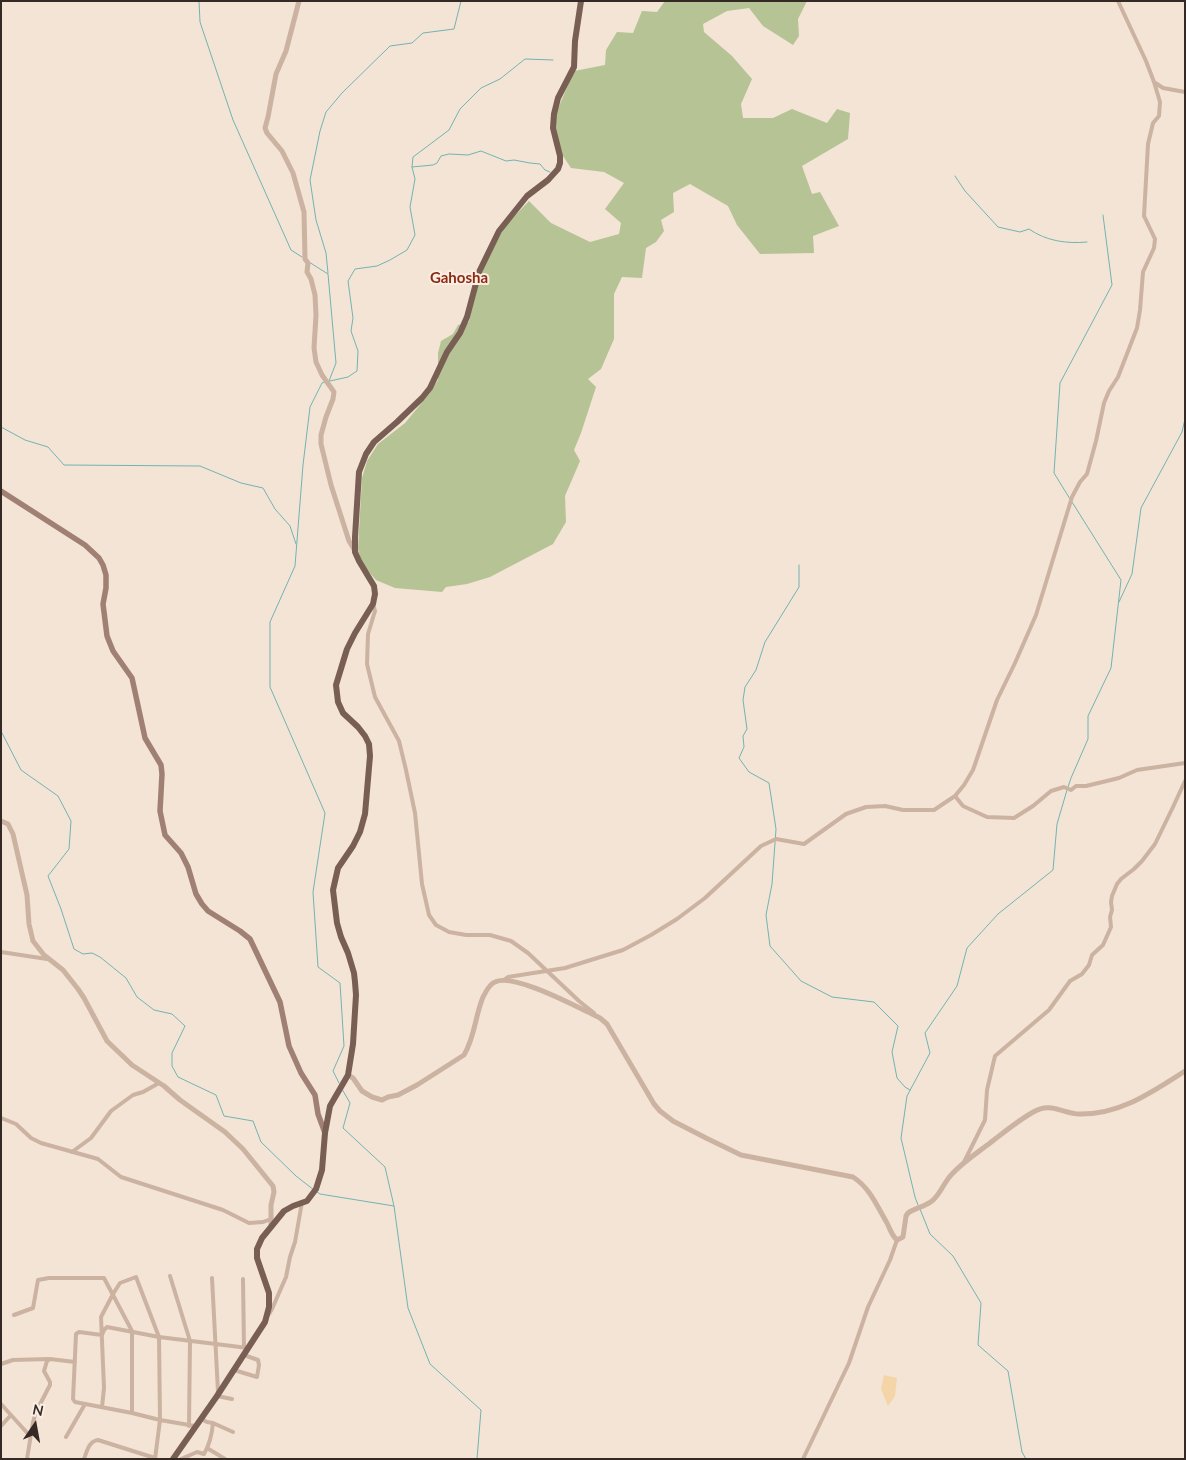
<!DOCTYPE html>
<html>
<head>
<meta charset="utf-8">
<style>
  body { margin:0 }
  #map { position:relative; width:1186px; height:1460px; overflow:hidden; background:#f3e4d6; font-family:Lato,sans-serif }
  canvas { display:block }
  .frame { position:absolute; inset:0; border:2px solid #352925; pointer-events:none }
  .north { position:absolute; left:10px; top:1400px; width:50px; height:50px; -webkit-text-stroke:4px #fbeee2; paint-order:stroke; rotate:12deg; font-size:14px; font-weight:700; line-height:20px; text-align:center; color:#352925 }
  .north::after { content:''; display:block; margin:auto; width:18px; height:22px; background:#352925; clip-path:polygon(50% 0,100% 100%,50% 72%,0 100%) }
</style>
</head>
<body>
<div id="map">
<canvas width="1186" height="1460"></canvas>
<div class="frame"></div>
<div class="north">N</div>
</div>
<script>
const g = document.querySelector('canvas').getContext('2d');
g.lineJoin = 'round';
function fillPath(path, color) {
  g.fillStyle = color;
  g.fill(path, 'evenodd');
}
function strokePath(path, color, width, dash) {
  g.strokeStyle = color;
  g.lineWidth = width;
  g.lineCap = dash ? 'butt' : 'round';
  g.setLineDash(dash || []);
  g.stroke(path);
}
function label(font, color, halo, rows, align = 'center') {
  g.font = font + ' Lato,sans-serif';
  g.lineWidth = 4;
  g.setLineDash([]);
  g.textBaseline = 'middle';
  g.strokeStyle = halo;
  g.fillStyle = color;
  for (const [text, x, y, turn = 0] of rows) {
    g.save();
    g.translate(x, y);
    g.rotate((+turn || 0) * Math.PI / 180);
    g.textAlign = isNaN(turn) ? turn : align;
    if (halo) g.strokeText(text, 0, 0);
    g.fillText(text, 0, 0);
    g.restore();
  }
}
const green = new Path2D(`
  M665,1H807L798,19L799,36L793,45L763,26L749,8L727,11L703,24L704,32L732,56L752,79L741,104L743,118H773L792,109L827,123L837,109L850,113L848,139L802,166L812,194L820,192L839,226L813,236L814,253L760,254L737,225L728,206L690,184L673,193L674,212L661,220L664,231L656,242L646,248L642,278L622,277L614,294V339L601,369L588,379L596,387L581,433L574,450L580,461L565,496L566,522L553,544L490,577L467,584L446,587L442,592L395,588L376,580L362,564L358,549L362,478L367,461L378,444L405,423L429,394L438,380V353L441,341L453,334L458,325L469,322L477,279L505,226L529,201L551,223L590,242L619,234L621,223L605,209L624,183L604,172L571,168L561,153L555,122L557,111L574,71L605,65L606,50L617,32L633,33L642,11L657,12Z`);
const sand = new Path2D(`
  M884,1375L897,1378L895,1396L888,1406L881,1389Z`);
const stream = new Path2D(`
  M199,1L200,22L233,120L291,250L302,257
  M412,167L433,165L437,163L441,156L449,154L468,155L481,151L506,161L514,160L530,163L540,164L545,170L550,172
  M955,176L965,191L998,227L1020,232L1029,229C1046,241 1067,244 1087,242
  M309,262L328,274L336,363L329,381
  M328,273L326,253L316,220L310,180L320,131L326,112L342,93L390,46L412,43L423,33L454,29L461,1
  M330,381L348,377L357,371L358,351L351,331L353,318L348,281L355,269L377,266L390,260L407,250L415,235L410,207L415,179L412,167L413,157L449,130L460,109L481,88L500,79L525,59L553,60
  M325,382L322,383L310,407L303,465L295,566L270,622V687L325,813L313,892L318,967L340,983L344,1046L333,1071L339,1083
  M1,427L25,440L48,447L64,465L200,466L241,483L263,488L275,509L290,526L296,544
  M1070,499L1054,473L1060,383L1112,285L1103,215
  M799,565V587L765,642L756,670L745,687L743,700L747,729L743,736L744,747L739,758L749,772L769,783L776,829L772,884L766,915L770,946L801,981L832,997L874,1002L898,1026L892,1052L897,1078L905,1087L910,1090
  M1119,602L1132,574L1141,508L1182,432L1185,419
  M1,731L21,770L58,796L71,821L69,849L48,876L61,909L74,949L83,954L92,953L100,957L126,978L137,997L154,1010L172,1014L185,1026L172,1053V1066L178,1077L216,1095L224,1116L253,1121L261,1142L296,1176L314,1190
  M1068,787L1071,778L1088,739V716L1111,668L1121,580L1072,502
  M342,1089L350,1103L343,1128L385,1167L394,1206
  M317,1192L320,1194L394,1206L408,1308L430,1364L481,1410L477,1459
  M918,1205L915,1197L901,1138L907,1096L930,1053L925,1033L957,986L967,948L998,914L1053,870L1057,824L1067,790
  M920,1209L930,1234L953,1256L981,1303L978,1345L1008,1371L1022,1452L1026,1459`);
const minor = new Path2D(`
  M1154,82L1163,88L1185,92
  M373,604L375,611L368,634L367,664L375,697L399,741L406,770L415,813L422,884L429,915L436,925L449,932L466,935H490L511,941L528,953L579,1001L594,1013
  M955,796L963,806L987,817L1014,818L1033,806L1051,791L1064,787L1071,790L1076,786H1086L1119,778L1137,770L1185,763
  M1,952L47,959
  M504,980L508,977L565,968L623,950L651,935L677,919L705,898L761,846L776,839L804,844L846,814L866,807L885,806L903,810H934L955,796L964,785L973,770L997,700L1015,663L1036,615L1072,497L1080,482L1087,474L1096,441L1104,403L1109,391L1118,377L1137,328L1140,310L1143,272L1154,248L1155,239L1144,216L1148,144L1153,123L1159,116L1160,102L1154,82L1146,61L1118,1
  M1,1118L16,1124L31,1138L41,1143L98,1159L121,1177L223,1210L249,1223L263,1222L271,1219
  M72,1152L91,1138L111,1111L133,1095L143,1092L159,1083
  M964,1162L985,1120L987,1090L995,1056L1049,1010L1070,981L1082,974L1089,965L1092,955L1103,945L1111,927L1110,917L1112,910L1111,902L1112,896L1117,884L1121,879L1134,869L1142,861L1155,844L1173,807L1185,781
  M170,1276L190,1341L189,1426
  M212,1278L218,1392
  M243,1279L244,1348
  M269,1314L272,1309L286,1277L290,1257L295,1242L302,1202
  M14,1315L33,1308L38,1280L49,1278H104L132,1331V1413
  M1,1364L13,1360L48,1359
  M234,1370L257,1377L259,1365L258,1360L244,1355
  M217,1396L232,1399
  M1,1404L30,1436
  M102,1407L104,1388L101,1317L113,1294L120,1283L136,1277L159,1337L160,1420L155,1459
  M213,1423L233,1432
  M1,1426L11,1415
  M195,1426L160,1420L132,1413L75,1402L73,1399L76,1334L79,1332L102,1335L104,1330L107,1327L159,1337L248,1348
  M66,1437L85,1404
  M207,1448L225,1459
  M27,1459L33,1422L36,1412L50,1385V1382L44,1371L47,1361L50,1359L75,1362
  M84,1459C87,1451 89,1441 98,1440L155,1458
  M181,1459L197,1452L204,1454C210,1444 212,1434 213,1423L207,1422L201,1419
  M803,1459L849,1363L868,1307L890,1260L897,1240`);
const tertiary = new Path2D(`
  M299,1L286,51L276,74L268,117L265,128L267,133L282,151L293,173L304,212L305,259L308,263L307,272L311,279L315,295L316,315L314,348L316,362L322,375L334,392L333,399L326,417L321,435V444L331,485L349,541L355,551
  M1,821L8,824L13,834L27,895L29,924L33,941L44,955L63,970L78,989L84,998L107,1041L132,1065L164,1086L180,1100L225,1132L243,1149L273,1186L274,1192L271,1205V1227
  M348,1075L353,1078L362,1091L372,1097L382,1100L388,1097L398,1095L417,1085L464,1055C475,1037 475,1016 483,997C486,992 489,984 495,982C513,973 573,1005 592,1014L600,1018L607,1024L654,1104L660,1111L673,1121L706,1138L741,1155L853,1177C870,1188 877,1206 887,1223C890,1229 892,1236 897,1240L903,1237L906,1216L908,1213C915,1208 924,1207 932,1201C940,1195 944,1182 952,1174C963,1162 977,1153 990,1143C1002,1134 1027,1113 1040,1109C1054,1104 1067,1115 1081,1114C1121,1114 1152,1092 1185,1071`);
const secondary = new Path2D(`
  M1,491L85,545L99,558L103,565L106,575V588L103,604L107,636L113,651L132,678L145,738L161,765L162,774L160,811L165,835L181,853L188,867L196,894L202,904L208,911L240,931L250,939L280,1002L289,1046L301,1073L315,1095L318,1114L325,1133`);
const primary = new Path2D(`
  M173,1459L217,1396L265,1322L269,1307V1293L257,1258V1249L262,1238L284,1211L293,1206L307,1201L316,1189L322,1170L325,1133L330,1106L348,1075L353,1044L356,995L355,982L354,973L348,953L341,937L337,923L333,890L338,868L353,846L360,832L365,814L370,756L369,744L365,736L358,727L343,713L338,702L336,685L347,649L355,633L373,604L375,594L374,586L359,561L355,552V537L359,472L366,454L374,442L397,422L422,398L430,388L447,352L460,333L467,317L479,272L499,231L527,196L548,180L558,169L560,163V156L553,128L554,114L558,98L574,67L575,41L581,1`);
const quarterNames = [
  ["Gahosha",459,278]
];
fillPath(green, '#b6c395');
fillPath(sand, '#f3d5a8');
strokePath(stream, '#72b3b2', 1);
strokePath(minor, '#ccb2a1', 4);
strokePath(tertiary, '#ccb2a1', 5);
strokePath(secondary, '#a08072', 5.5);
strokePath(primary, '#795e54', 6);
label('bold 15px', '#8c2c16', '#fbeee2', quarterNames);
</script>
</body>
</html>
